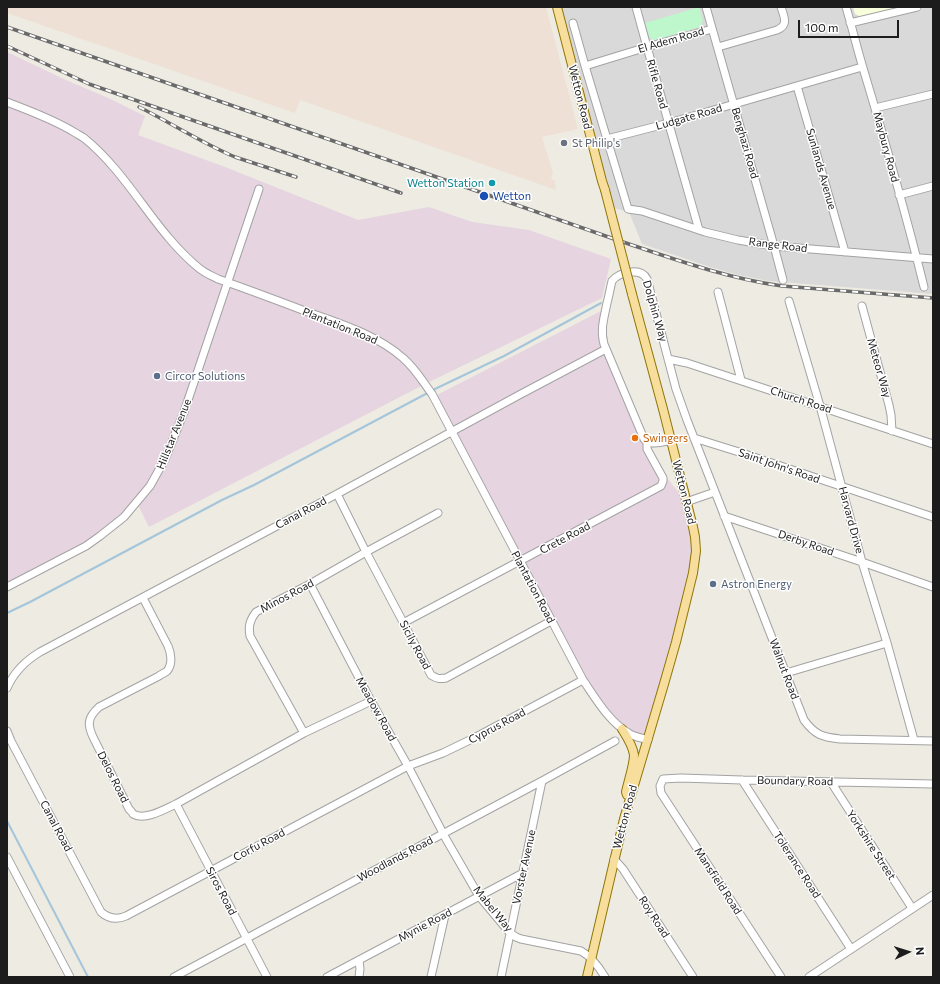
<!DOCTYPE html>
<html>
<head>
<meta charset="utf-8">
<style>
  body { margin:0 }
  #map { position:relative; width:940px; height:984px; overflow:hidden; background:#edebe2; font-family:Commissioner,sans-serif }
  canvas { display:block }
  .frame { position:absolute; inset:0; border:8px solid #1c1c1c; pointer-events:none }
  .north { position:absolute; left:888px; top:932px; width:40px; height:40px; -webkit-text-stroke:3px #fff; paint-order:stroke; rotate:86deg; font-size:11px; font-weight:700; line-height:16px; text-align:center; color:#1c1c1c }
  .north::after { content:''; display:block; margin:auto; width:14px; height:18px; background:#1c1c1c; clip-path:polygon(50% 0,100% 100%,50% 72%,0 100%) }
  .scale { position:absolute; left:798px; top:20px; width:101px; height:18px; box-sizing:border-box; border:2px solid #1c1c1c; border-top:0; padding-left:5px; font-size:12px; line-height:14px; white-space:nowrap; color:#1c1c1c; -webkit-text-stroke:3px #fff; paint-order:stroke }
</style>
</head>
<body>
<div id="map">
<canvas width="940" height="984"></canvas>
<div class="frame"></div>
<div class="north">N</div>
<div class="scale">100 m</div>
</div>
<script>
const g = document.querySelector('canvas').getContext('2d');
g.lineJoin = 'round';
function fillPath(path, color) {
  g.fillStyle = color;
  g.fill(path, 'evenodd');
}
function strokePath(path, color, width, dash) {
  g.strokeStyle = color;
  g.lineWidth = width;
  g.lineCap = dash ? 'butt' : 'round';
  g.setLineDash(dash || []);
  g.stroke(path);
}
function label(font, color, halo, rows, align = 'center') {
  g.font = font + ' Commissioner,sans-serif';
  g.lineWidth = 3;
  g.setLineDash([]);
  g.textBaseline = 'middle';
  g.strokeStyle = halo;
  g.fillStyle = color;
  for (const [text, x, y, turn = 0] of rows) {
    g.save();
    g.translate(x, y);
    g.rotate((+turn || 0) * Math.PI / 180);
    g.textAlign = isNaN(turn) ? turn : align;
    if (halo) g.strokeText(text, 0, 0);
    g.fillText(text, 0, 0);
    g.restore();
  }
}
const residential = new Path2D(`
  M558,7H933V294L768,281L735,274L710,267L642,244L629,212L610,207Z`);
const industrial = new Path2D(`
  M7,52L68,81L106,97L145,116L138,135L225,167L358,220L429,207L472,222L529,230L611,259L602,298L425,384L149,527L137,503L113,527L7,589Z
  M605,309L601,329L635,422L663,473L686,502L696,551L648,740L634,736L598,702L433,397Z`);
const education = new Path2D(`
  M853,7H902L861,17L855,14Z`);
const military = new Path2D(`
  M7,7H546L578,129L542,137L553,173L551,179L555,181L556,190L300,100L295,113L7,13Z`);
const park = new Path2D(`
  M699,7L703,21L700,27L655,40L650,38L645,23Z`);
const stream = new Path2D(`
  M7,613L30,602L222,500L254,485L437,388L504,356L601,303
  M7,821L88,977`);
const minor = new Path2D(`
  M636,7L647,47L699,230
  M706,7L774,246L783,280
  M846,7C852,27 857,48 863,68C885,141 906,214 924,287
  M573,23L585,66L628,209L642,211L705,232L738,240L774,246L933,259
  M850,23L917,7
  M718,47L777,30C789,25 784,17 781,7
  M585,66L647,47L712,29
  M797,86L845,252
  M7,102C30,111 53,119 74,132C77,134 81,136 84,138C130,175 154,232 200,269C205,273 212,276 218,279C247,289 276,300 305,311C338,323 376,334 403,358C415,368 423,382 432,394L583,680C596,699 609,722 630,734C635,737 642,738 648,740
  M875,108L933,94
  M607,139L669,123L862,67
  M899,195L933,186
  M718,292L741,380
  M789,301L820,406L862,562L887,643L914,740
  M862,306L889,405L891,415L892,431
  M668,359L687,363L933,444
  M694,438L739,452L933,517
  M671,440C662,442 651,446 644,439L604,344C600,330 604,318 607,303C609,296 610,289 612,281C619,272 641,267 647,279L676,389L687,420L804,720C815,735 822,737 840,739L933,741
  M337,494L366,552L431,675C437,679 440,679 446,678L551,621
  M686,502L715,492
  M724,516L862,562L933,587
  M310,584L371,701L408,766L446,839L479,896L510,933L516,937L521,939L581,951C592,957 599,967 605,977
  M7,587L86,546L100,536L124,517L150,486L165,459L184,412L259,189
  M143,598L168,646C171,653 173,664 167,671C165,673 161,674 159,676L99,707C87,718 87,725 94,739L129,809C129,809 133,813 133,814C145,821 165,809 176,804L304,733L371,701
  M403,623L661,486L663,481V478L647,449V442
  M786,673L887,643
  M7,688C14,672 25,661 40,652L337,494L521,394L606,349
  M7,731L11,741L101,912C109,919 117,920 126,916L408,766L443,753L474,738L583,680
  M304,733L250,636C248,626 250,620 256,612L310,584L366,552L438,513
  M742,780L851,949
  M831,782L912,908
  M176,804L267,977
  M7,857L70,977
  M614,859L623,869L693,977
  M174,977L542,781L615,741
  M327,977L523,873
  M359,977L360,969L359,960
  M431,977L445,915
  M501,977L542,781
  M781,977L661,793L660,786L663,779L681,778L742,780L933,784
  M809,977L933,895`);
const major = new Path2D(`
  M557,7L602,181L605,190
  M622,729C627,737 633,746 634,755C634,765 628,782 626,792L627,795
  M587,977L624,819L664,684L676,642L693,573L696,551L695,537L693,527L663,409L632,294`);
const rail = new Path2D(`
  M7,27L617,240C671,258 725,278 782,286L933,298
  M7,46L89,84L401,193
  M139,107C171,123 202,143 235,157L296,177`);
const majorBridge = new Path2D(`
  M605,190L632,294`);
const markers = [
  [564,143,4,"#6b7280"],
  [492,183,4,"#0f9aa8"],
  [484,196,5,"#1a4fb4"],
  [157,376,4,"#5c6f8a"],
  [635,438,4,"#e8710a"],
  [713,584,4,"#5c6f8a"]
];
const streetNames = [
  ["El Adem Road",671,40,-16],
  ["Rifle Road",657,84,74],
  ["Wetton Road",580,97,76],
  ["Ludgate Road",689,117,-16],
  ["Benghazi Road",745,143,74],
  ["Maybury Road",886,147,75],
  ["Sunlands Avenue",821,169,74],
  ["Range Road",778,245,7],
  ["Dolphin Way",655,311,74],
  ["Plantation Road",340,326,22],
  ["Meteor Way",879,368,74],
  ["Church Road",801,400,18],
  ["Hillstar Avenue",174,434,-68],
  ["Saint John's Road",779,466,19],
  ["Wetton Road",684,492,76],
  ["Canal Road",301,513,-28],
  ["Harvard Drive",851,520,75],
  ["Crete Road",565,538,-28],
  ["Derby Road",806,543,19],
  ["Plantation Road",533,587,62],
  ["Minos Road",287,596,-28],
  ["Sicily Road",415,645,62],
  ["Walnut Road",784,669,69],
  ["Meadow Road",376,709,61],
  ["Cyprus Road",497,726,-28],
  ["Delos Road",113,777,63],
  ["Boundary Road",795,781,1],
  ["Wetton Road",625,817,-75],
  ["Canal Road",56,826,62],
  ["Corfu Road",259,845,-28],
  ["Yorkshire Street",871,845,57],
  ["Woodlands Road",395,859,-28],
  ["Tolerance Road",797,865,57],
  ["Vorster Avenue",524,867,-78],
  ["Mansfield Road",718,881,57],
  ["Siros Road",221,891,62],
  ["Mabel Way",493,909,51],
  ["Roy Road",654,917,57],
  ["Mynie Road",425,925,-28]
];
const worshipNames = [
  ["St Philip's",572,143]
];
const cultureNames = [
  ["Wetton Station",484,183]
];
const transitNames = [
  ["Wetton",493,196]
];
const serviceNames = [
  ["Circor Solutions",165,376],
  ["Astron Energy",721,584]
];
const foodNames = [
  ["Swingers",643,438]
];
fillPath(residential, '#dad9d9');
fillPath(industrial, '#e6d4e0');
fillPath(education, '#f8fedb');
fillPath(military, '#efe0d5');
fillPath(park, '#bff7cc');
strokePath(stream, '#a4c5da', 2);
strokePath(minor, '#a3a3a3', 9);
strokePath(major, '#8f7605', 10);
strokePath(minor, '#fff', 7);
strokePath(major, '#f8de9c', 8);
strokePath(rail, '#6a6a6a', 3.5);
strokePath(rail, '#fff', 2, [6]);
strokePath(majorBridge, '#8f7605', 10, []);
strokePath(majorBridge, '#f8de9c', 8);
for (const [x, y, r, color] of markers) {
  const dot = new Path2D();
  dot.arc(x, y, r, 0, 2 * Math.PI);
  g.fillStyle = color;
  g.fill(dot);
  strokePath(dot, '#fff', 1.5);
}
label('11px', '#1c1c1c', '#fff', streetNames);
label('11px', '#5b616d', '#fff', worshipNames, 'left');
label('11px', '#0d838f', '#fff', cultureNames, 'right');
label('11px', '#164399', '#fff', transitNames, 'left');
label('11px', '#4e5e75', '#fff', serviceNames, 'left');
label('11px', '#c56008', '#fff', foodNames, 'left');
</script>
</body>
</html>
